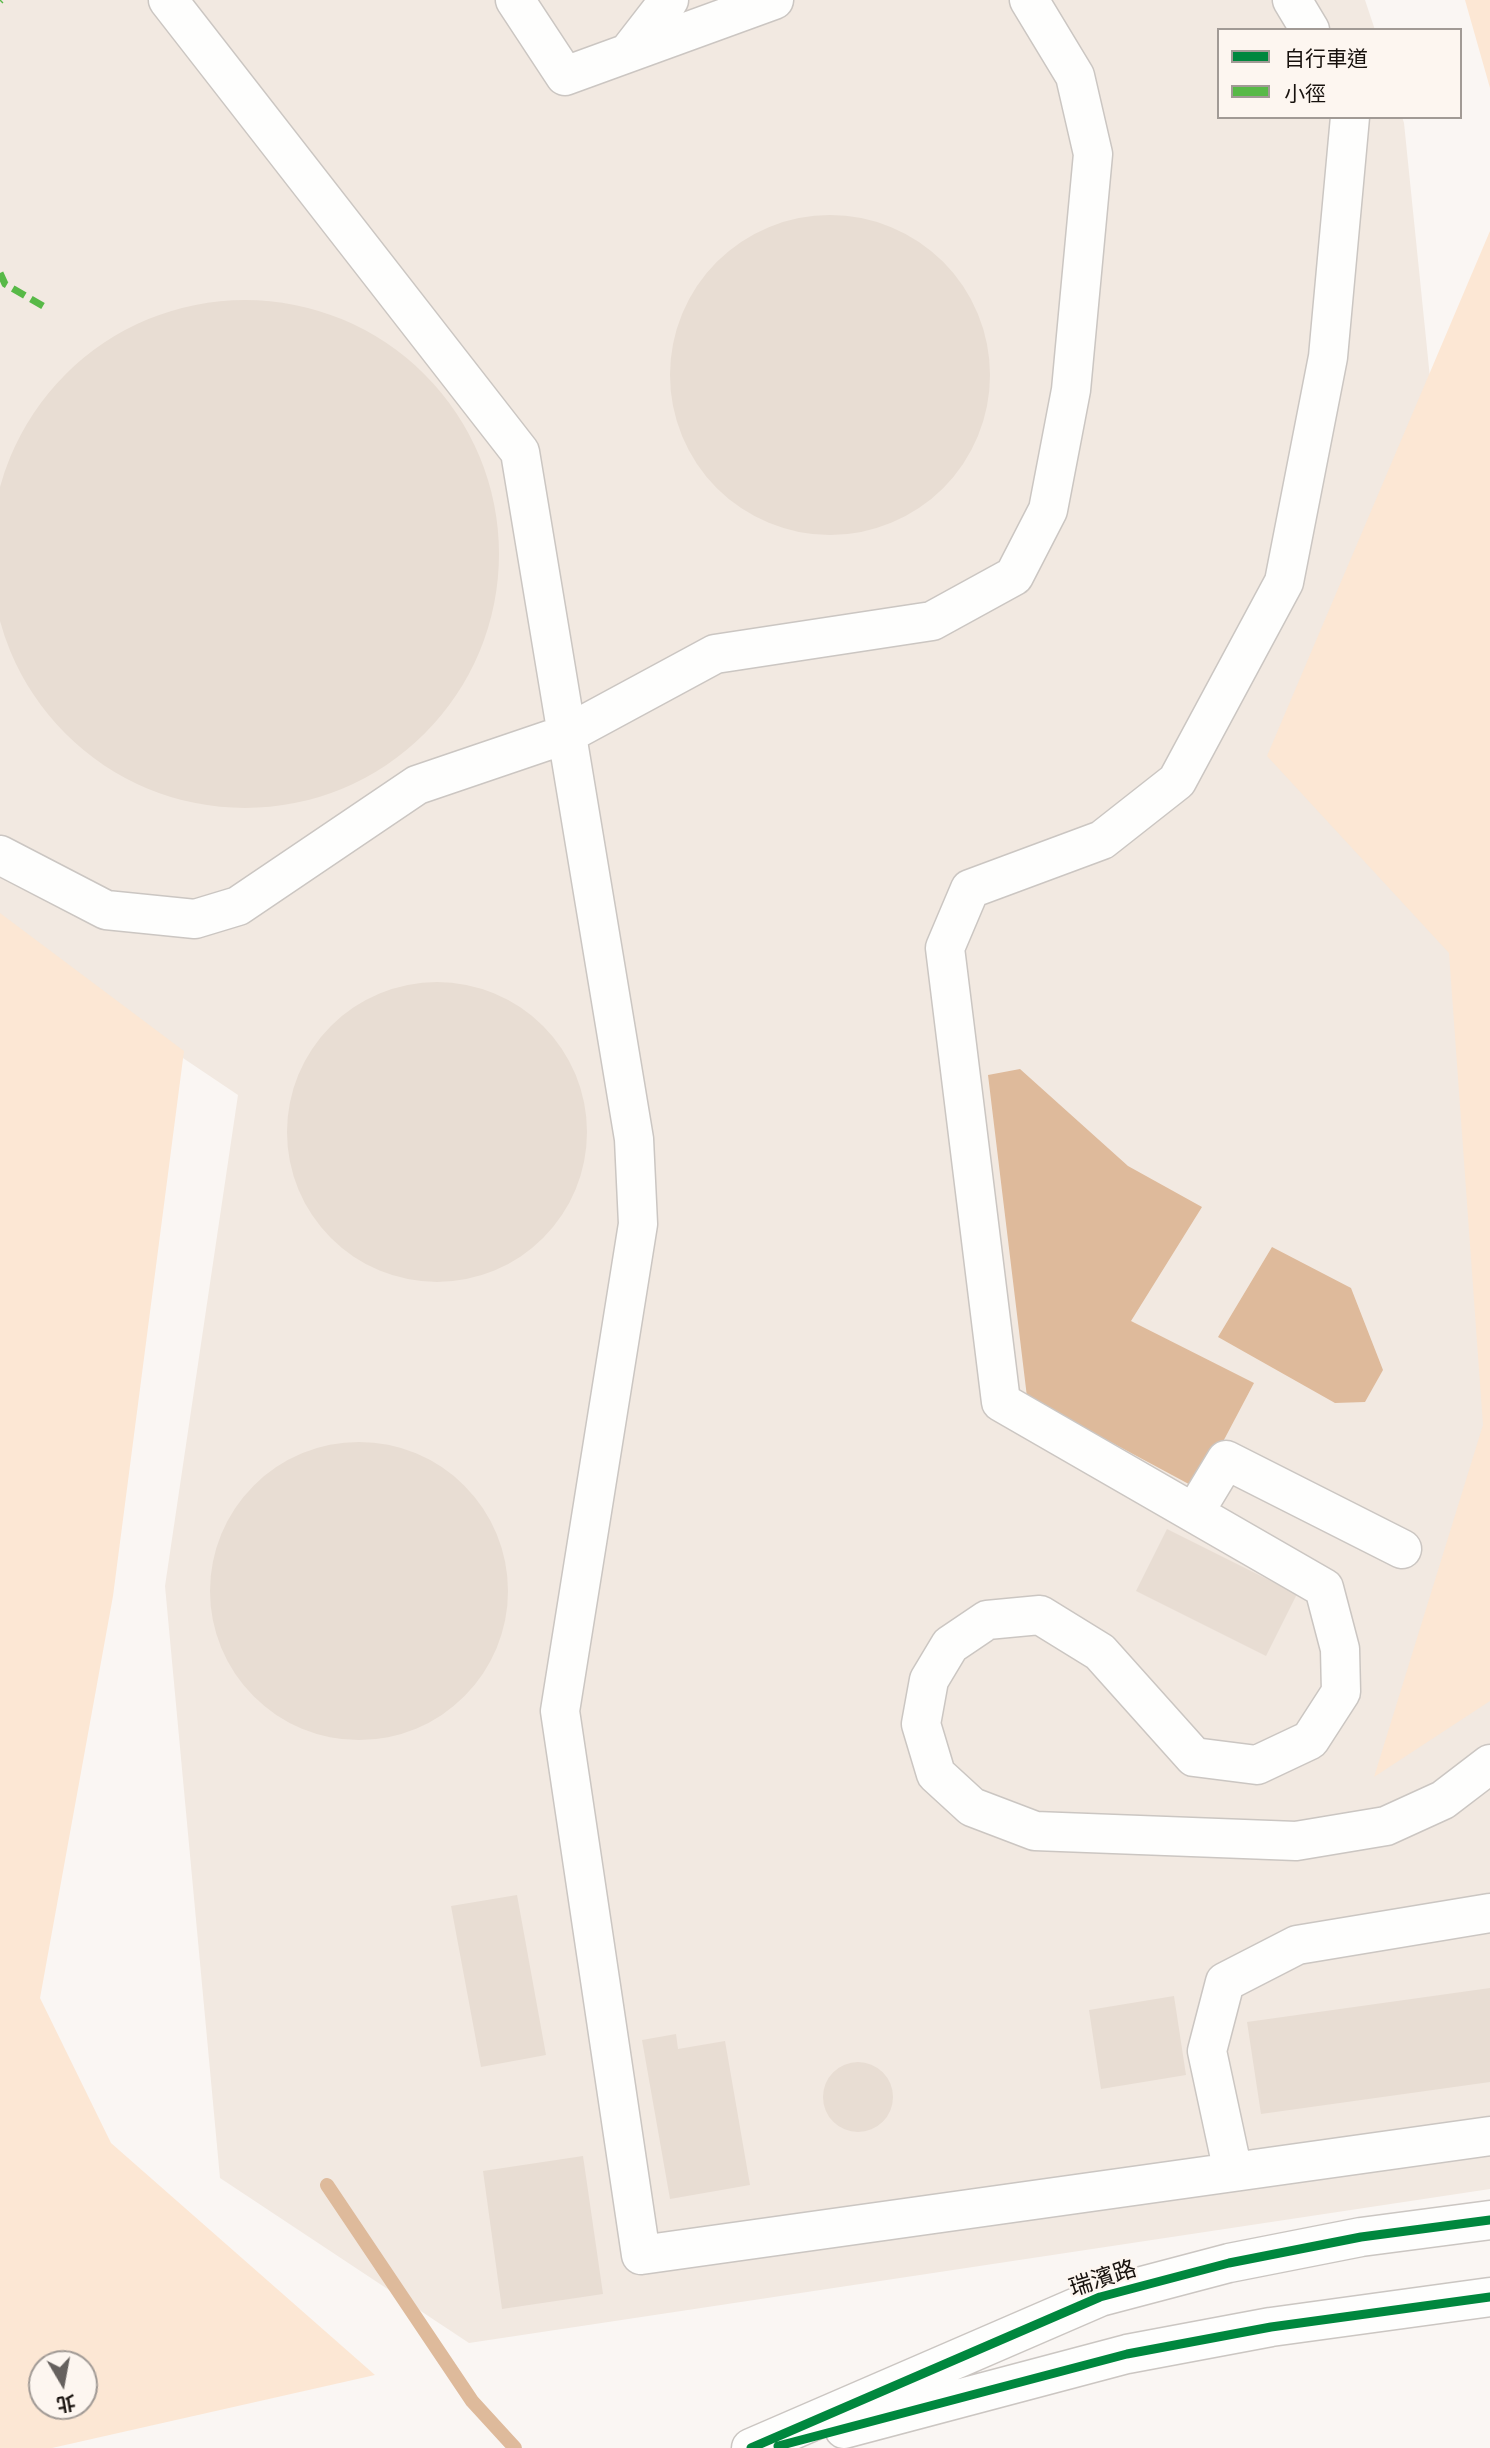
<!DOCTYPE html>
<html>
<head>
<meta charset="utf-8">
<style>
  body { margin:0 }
  #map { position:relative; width:1490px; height:2448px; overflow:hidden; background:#faf6f3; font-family:"Noto Serif","Noto Sans TC",serif }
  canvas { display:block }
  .legend { position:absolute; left:1217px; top:28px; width:245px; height:91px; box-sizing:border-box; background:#fdf6f0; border:2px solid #a19a95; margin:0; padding:9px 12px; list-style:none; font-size:21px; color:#17110d }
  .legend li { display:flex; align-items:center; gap:14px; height:35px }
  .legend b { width:35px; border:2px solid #a19a95 }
  .north { position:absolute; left:28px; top:2350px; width:70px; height:70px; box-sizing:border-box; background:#fdf6f0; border:2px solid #a19a95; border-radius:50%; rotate:170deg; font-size:19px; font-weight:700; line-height:28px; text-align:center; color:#17110d }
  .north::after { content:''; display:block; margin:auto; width:24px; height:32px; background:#66615e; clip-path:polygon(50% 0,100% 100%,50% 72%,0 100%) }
</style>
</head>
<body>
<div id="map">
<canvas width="1490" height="2448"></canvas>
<ul class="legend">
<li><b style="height:9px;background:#00873e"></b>自行車道</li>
<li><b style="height:9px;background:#58b947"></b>小徑</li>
</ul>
<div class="north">北</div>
</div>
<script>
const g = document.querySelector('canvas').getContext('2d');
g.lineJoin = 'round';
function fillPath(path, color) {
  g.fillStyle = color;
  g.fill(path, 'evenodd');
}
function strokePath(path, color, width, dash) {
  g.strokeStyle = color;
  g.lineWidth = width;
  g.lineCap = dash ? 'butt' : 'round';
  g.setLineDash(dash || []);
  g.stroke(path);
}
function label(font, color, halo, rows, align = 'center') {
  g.font = font + ' "Noto Serif","Noto Sans TC",serif';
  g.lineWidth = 5;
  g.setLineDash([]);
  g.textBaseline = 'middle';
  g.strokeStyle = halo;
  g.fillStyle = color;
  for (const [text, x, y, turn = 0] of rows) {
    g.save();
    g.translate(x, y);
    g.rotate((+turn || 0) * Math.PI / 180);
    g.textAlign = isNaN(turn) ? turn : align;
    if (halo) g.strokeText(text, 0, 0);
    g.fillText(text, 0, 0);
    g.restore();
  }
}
const built = new Path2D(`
  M0,0H1365L1375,30H1219V117H1402L1404,123L1490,966V2189L469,2343L220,2178L165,1586L238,1095L0,935Z`);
const green = new Path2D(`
  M1465,0H1490V88Z
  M1490,231V1701L1374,1777L1483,1425L1449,953L1267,756Z
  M0,913L184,1051L113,1596L40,1998L111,2143L375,2375L52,2448H0ZM84,2364V2406H42V2364Z`);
const water = new Path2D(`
  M1020,1069L1128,1166L1202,1207L1131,1321L1254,1383L1198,1489L1027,1397L988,1075Z
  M1272,1247L1351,1288L1383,1370L1365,1402L1335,1403L1218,1337Z`);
const stream = new Path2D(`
  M327,2185L472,2401L515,2448`);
const building = new Path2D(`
  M670 375a160 160 0 1 1 320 0a160 160 0 1 1-320 0Z
  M-9 554a254 254 0 1 1 508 0a254 254 0 1 1-508 0Z
  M287 1132a150 150 0 1 1 300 0a150 150 0 1 1-300 0Z
  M210 1591a149 149 0 1 1 298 0a149 149 0 1 1-298 0Z
  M1167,1529L1297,1594L1266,1656L1136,1591Z
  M517,1895L546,2055L481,2067L451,1906Z
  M1490,1988V2082L1261,2114L1247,2022Z
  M1174,1996L1186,2075L1101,2089L1089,2010Z
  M676,2034L678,2049L725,2041L750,2185L670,2199L642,2040Z
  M823 2097a35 35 0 1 1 70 0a35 35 0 1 1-70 0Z
  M583,2156L603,2294L502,2309L483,2171Z`);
const minor = new Path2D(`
  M168,0L520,452L634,1139L638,1224L560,1711L641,2255L1490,2136
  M515,0L565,76L774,0
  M1292,0L1310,30
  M628,53L669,0
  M1350,117L1328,357L1284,582L1177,781L1102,840L970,889L945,948L1001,1402L1324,1588L1340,1649L1341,1692L1310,1740L1257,1765L1194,1757L1100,1652L1040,1615L987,1620L950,1645L929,1680L921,1724L936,1774L972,1807L1035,1831L1296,1841L1386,1826L1443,1800L1490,1764
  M0,855L106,910L195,919L238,906L417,785L567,734L715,654L932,621L1014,576L1048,510L1071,390L1093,154L1075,76L1029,0
  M1194,1513L1226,1460L1402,1549
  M1233,2172L1207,2051L1225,1982L1297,1945L1490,1913`);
const major = new Path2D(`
  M844,2429L1127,2354L1271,2327L1490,2297
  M751,2448L1100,2297L1229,2263L1361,2237L1490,2220`);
const quiet = new Path2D(`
  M0,1L1,0
  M0,273L5,284L43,306`);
const cycleway = new Path2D(`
  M778,2446L1127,2354L1271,2327L1490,2297
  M751,2448L1100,2297L1229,2263L1361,2237L1490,2220`);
const streetNames = [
  ["瑞濱路",1103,2279,-18]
];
fillPath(built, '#f2e9e1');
fillPath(green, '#fce7d4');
fillPath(water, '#deba9b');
strokePath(stream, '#deba9b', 14);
fillPath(building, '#e8ddd3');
strokePath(minor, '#cbc6c2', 41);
strokePath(major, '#cbc6c2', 41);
strokePath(minor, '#fefefd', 38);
strokePath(major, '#fefefd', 38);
strokePath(quiet, '#58b947', 7, [14, 7]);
strokePath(cycleway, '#00873e', 9);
label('23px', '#17110d', '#fdf6f0', streetNames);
</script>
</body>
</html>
